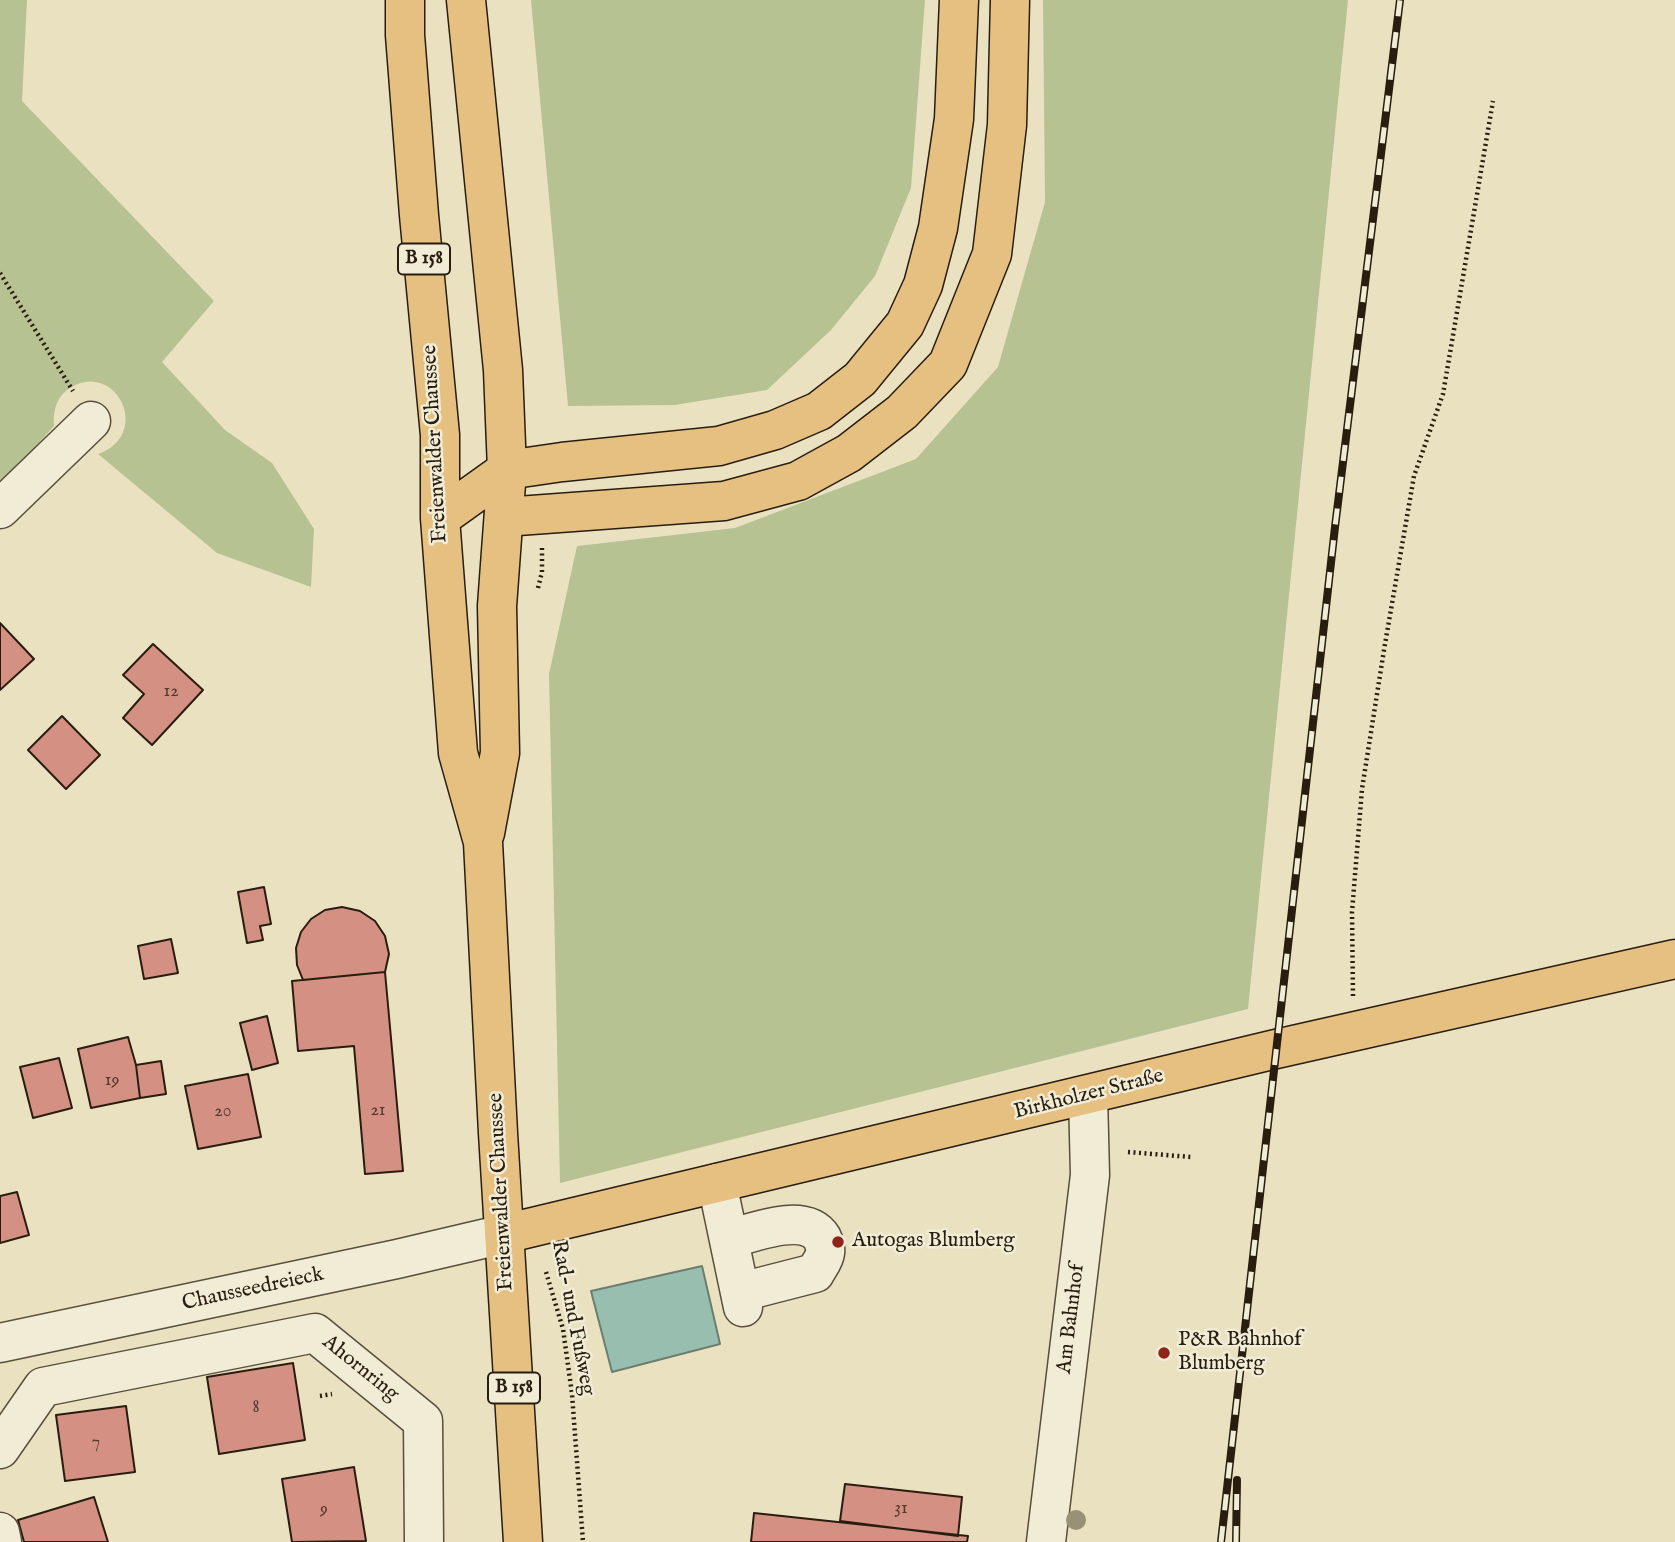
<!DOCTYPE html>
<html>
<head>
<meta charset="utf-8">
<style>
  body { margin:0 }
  canvas { display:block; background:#eae1c0 }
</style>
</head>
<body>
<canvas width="1675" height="1542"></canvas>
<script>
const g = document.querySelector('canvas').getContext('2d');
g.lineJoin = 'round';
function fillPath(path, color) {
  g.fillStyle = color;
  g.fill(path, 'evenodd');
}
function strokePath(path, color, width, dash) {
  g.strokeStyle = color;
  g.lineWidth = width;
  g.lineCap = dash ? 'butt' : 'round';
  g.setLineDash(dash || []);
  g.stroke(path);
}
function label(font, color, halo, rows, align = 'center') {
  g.font = font + ' "IM FELL English",serif';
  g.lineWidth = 5;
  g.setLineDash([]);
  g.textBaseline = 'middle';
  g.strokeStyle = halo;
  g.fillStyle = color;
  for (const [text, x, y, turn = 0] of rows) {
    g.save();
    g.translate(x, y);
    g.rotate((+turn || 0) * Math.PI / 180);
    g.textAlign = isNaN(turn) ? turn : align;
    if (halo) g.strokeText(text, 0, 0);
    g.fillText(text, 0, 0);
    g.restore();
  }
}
const green = new Path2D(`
  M0,0H27L22,101L214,301L162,362L225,430L272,463L314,529L311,587L217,553L98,454C154,434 115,359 70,388C56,397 53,411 54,426L0,485Z
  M531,0H925L911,188L875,276L831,330L767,390L675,405L568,406Z
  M1043,0H1348L1248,1009L560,1183L549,674L577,546L735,528L916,459L998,367L1045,202Z`);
const water = new Path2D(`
  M702,1266L720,1344L612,1372L591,1291Z`);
const building = new Path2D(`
  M0,623L34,659L0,690Z
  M153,644L203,690L152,745L123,718L144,694L123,675Z
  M62,716L100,755L66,789L28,750Z
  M264,887L271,924L260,926L263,940L247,943L238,892Z
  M342,907L360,911L375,921L385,936L389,954L385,972L303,980L297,965L296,948L301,932L311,919L325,910Z
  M171,939L178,973L144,979L138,946Z
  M385,972L403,1171L365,1174L354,1046L298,1051L292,981Z
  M267,1016L278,1063L252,1070L240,1023Z
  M128,1037L136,1065L140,1098L91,1108L78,1049Z
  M59,1058L72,1108L33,1118L20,1067Z
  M161,1061L166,1094L140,1098L136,1065Z
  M248,1074L261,1137L198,1149L185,1086Z
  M17,1192L29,1235L0,1243V1196Z
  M293,1363L305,1440L219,1454L207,1377Z
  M126,1406L135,1472L65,1481L56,1415Z
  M354,1467L366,1541L292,1542L282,1479Z
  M845,1484L962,1497L958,1536L840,1521Z
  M94,1497L108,1542H24L18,1520Z
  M754,1513L968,1536L967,1542H751Z`);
const path = new Path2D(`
  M0,273L73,391
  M538,588L542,572V548
  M1353,996L1352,912L1362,789L1384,650L1414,476L1443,394L1493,101
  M1128,1152L1191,1157
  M546,1272L563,1329L572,1394L583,1542
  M320,1396L332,1394`);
const minor = new Path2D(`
  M0,509L91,421
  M717,1183L743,1307
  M729,1239C752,1233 805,1211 822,1238C824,1242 826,1249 825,1253C824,1260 818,1267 815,1273L741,1292
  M0,1343L397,1259L504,1234
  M0,1449L43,1387L315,1333L423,1421L424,1542
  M0,1532L2,1542
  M1046,1542L1090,1175L1088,1096`);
const major = new Path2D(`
  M405,0V35L419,215L440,435V518L458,753L483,842L498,1133L523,1542
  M466,0L503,370L507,470L497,606L500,753L485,833
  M440,518L507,470
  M504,1234L1276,1049L1675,959`);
const highway = new Path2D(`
  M507,470L562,462L719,446L775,430L819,411L860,379L905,324L923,285L938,228L954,119L959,0
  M504,517L724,501L798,481L849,453L902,412L948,364L992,254L1007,125L1010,0`);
const rail = new Path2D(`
  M1221,1542L1335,527L1400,0
  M1236,1542L1237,1480`);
const trees = [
  [1076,1520]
];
const markers = [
  [838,1242,7,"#8f2418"],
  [1164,1353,7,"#8f2418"]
];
const numberNames = [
  ["12",171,692],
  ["19",112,1081],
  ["21",378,1111],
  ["20",223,1112],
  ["8",256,1408],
  ["7",96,1443],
  ["31",901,1509],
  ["9",324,1510]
];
const shields = [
  [424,259,52],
  [514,1388,52]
];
const shieldNames = [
  ["B 158",424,259],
  ["B 158",514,1388]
];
const streetNames = [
  ["Freienwalder Chaussee",436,444,-93],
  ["Birkholzer Straße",1089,1095,-14],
  ["Freienwalder Chaussee",502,1192,-93],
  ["Chausseedreieck",253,1290,-12],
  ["Rad- und Fußweg",572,1318,79],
  ["Am Bahnhof",1072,1319,-83],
  ["Ahornring",360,1369,39]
];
const poiNames = [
  ["Autogas Blumberg",852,1242],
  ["P&R Bahnhof",1178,1341],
  ["Blumberg",1178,1365]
];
fillPath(green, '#b7c292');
fillPath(water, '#98beaf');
strokePath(water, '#6c7e6f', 2);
fillPath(building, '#d49083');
strokePath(building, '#291d10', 2);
strokePath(minor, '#594e3c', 41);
strokePath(major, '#291d10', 41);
strokePath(highway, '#291d10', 41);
strokePath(path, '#291d10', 4.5, [2, 3.5]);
strokePath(minor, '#f1ecd6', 38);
strokePath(major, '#e5c080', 38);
strokePath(highway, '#e5c080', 38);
strokePath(rail, '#291d10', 8);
strokePath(rail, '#f1ecd6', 5, [16]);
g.fillStyle = '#989175';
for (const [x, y] of trees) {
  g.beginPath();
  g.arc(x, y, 10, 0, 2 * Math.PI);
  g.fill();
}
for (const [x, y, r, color] of markers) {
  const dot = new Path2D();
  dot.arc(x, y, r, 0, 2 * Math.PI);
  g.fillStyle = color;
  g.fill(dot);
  strokePath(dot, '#f1ecd6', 2.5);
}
label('18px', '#543a2d', null, numberNames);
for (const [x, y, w] of shields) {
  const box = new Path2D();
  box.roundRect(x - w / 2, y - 15.5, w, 31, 5);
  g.fillStyle = '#f1ecd6';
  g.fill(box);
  strokePath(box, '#291d10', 2);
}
label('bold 19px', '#291d10', null, shieldNames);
label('21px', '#291d10', '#f1ecd6', streetNames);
label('21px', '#291d10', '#f1ecd6', poiNames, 'left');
</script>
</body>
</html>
